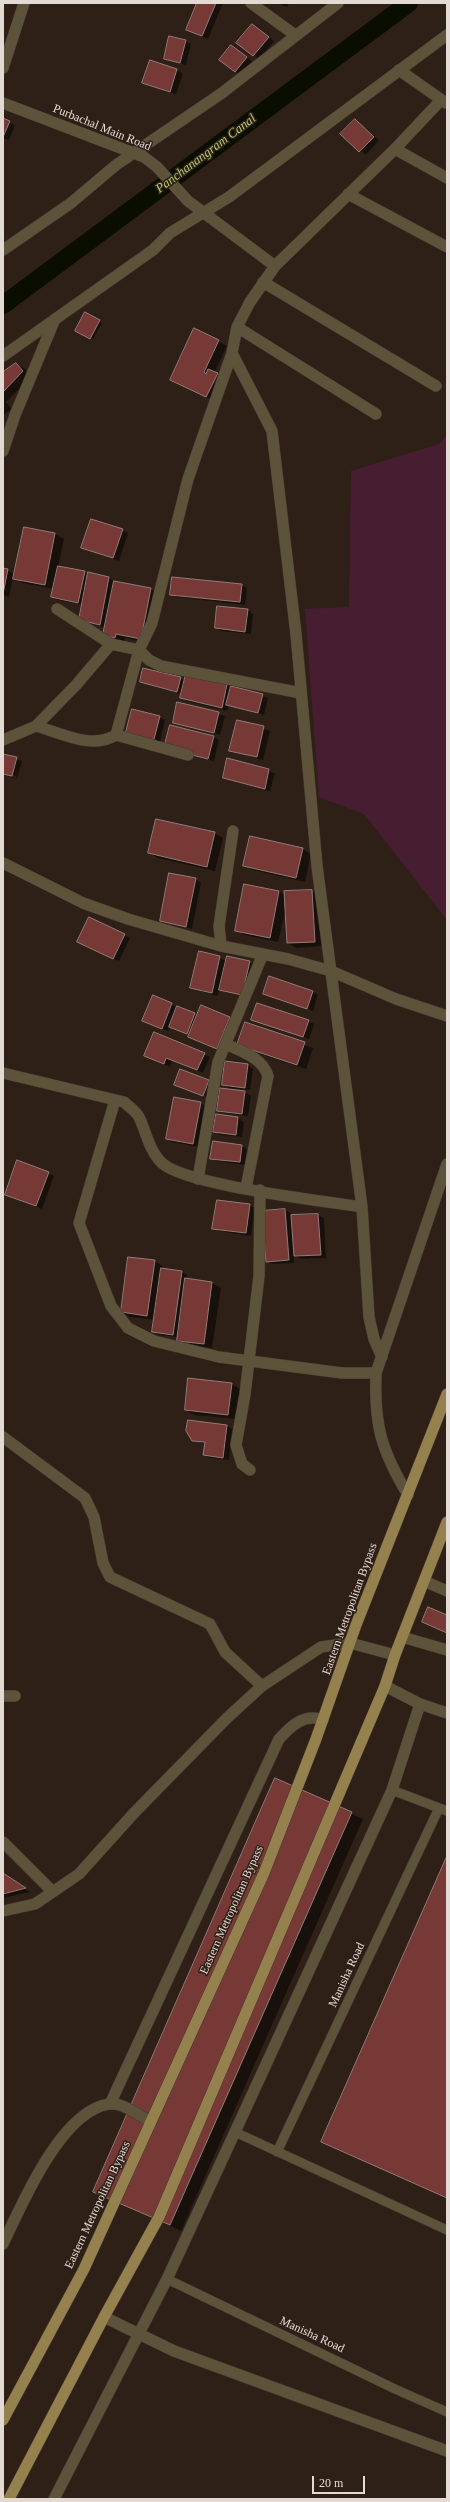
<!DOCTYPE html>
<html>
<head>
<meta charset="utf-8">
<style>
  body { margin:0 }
  #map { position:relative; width:450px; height:2502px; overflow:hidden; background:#2e2016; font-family:"Times New Roman",serif }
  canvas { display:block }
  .frame { position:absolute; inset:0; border:4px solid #e4dad4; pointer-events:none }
  .scale { position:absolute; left:312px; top:2476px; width:53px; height:18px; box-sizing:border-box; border:2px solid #e4dad4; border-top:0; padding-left:5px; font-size:12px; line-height:14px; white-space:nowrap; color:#e4dad4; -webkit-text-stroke:3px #2e2016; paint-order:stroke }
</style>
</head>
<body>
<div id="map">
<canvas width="450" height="2502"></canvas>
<div class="frame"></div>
<div class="scale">20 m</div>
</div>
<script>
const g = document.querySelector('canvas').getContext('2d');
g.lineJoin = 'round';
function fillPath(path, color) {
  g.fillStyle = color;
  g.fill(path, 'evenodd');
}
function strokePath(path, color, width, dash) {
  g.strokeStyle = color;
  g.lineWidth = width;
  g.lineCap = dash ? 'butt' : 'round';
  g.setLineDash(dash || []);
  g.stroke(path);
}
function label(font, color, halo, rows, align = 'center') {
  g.font = font + ' "Times New Roman",serif';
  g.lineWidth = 3;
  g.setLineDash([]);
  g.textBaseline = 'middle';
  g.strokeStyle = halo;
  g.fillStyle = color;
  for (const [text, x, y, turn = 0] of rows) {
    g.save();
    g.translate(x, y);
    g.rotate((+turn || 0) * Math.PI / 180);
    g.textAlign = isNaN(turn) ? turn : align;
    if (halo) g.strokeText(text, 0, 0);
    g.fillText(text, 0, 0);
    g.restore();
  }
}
const green = new Path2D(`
  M447,435V920L364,814L319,797L305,609L349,607L351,471L439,444Z`);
const shadow = new Path2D(`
  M198,3H223L208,39L193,32Z
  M276,3H289L287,7Z
  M252,25L274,41L259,59L254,55Z
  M185,41L191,44L186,65L165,58Z
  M231,46L252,61L241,75L221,60Z
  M151,61L183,73L176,94L144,83Z
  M3,119L15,125L9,140L3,138Z
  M355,120L379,140L366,155L341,134Z
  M86,314L102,323L93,339L77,330Z
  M218,341L227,346L214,373L226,379L215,401L207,397L217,378L180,384Z
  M16,364L25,369L31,377L6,402L12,409L3,415V373Z
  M24,528L55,534L64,539L58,567L109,578L115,582L151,589L159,594L149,643L125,638L124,642L112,640L104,635L105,627L86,623L83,605L58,600L52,597L54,589L23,583L13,577L9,597L3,595V569L15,574Z
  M122,530L128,533L119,561L82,547Z
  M241,585L247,588L245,605L177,597L171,594Z
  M248,610L253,614L251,634L221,631L216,628Z
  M187,675L262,695L268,698L264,715L229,705L227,711L187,701L181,698L182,694L141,682L180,678L185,681Z
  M178,703L225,716L220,735L174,722Z
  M159,717L165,720L159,746L132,739Z
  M237,721L270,731L263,760L230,750Z
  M214,737L219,740L214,761L171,750Z
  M3,755L22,761L17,779L3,775L16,778L17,776L3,773Z
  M228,760L275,773L270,791L224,778Z
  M214,833L223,838L215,871L158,858L149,853Z
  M303,849L311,854L305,882L253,870L244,865Z
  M195,879L201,883L192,929L161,921Z
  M245,885L279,891L285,895L312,891L321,896L323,946L296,948L288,943L286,909L278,942L244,935L236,930Z
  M124,935L130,938L119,961L84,945Z
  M199,952L227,961L249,962L255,965L248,998L219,989L218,996L191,988Z
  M313,992L318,995L313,1011L264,993Z
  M153,997L198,1016L230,1017L235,1021L223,1051L170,1026L168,1031L149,1024Z
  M252,1019L308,1021L314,1024L309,1039Z
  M246,1023L313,1048L306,1069L247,1050Z
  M204,1054L210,1057L203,1073L172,1060L170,1067L145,1056Z
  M248,1065L253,1069L250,1090L229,1088L223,1084Z
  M208,1081L214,1084L209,1098L175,1085Z
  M221,1089L245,1092L251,1096L248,1116L224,1113L218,1110Z
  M201,1103L206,1107L199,1147L172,1142L167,1138Z
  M216,1115L238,1118L244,1122L242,1137L220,1135L214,1131Z
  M242,1146L247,1149L245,1165L217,1161L212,1158Z
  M48,1173L54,1176L42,1209L6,1195Z
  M249,1205L255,1208L251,1236L219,1231L214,1228Z
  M285,1210L291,1213V1216L318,1215L324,1218L326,1258L301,1259L294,1255V1263L272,1264L267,1261Z
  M154,1261L163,1266L162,1270L182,1272L187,1275V1280L212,1283L221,1288L212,1348L187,1345L178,1340V1337L159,1335L153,1331L155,1320L130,1317L122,1312Z
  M232,1384L240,1389L237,1419L194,1415L186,1410Z
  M227,1426L232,1429L229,1460L210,1458L204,1455L206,1444L192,1440Z
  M276,1780L363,1819L181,2231L94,2191Z
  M447,1858V2198L322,2142Z
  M3,1874L30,1892L3,1898Z`);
const canal = new Path2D(`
  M3,305L409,3`);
const building = new Path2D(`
  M197,3H216L202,36L186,30Z
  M252,24L269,37L253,56L236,43Z
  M169,36L186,40L180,63L164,59Z
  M231,45L247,57L235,72L219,60Z
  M150,60L177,69L170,92L142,83Z
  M3,118L10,121L3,137Z
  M355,119L374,137L359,152L340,134Z
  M85,312L100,320L90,339L75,331Z
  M194,328L219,340L204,372L206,374L208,369L218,373L206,397L170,380Z
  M16,363L23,371L3,392V372Z
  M91,519L123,529L113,558L81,548Z
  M24,527L55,533L45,585L13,579Z
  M58,566L85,571L78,603L51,597Z
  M3,568L8,569L3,594Z
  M88,572L109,577L100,625L79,620Z
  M172,577L242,584L240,602L170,595Z
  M114,581L151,588L141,639L116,634L115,638L103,635Z
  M217,606L248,609L245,632L215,628Z
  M143,668L181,677L177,692L140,682Z
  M186,674L227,684L222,708L180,698Z
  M231,686L263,694L258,713L226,705Z
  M177,702L219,712L214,733L173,723Z
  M132,709L160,716L153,743L125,736Z
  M237,720L264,726L257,757L229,751Z
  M170,725L214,736L208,759L164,748Z
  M3,754L17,757L12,776L3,774Z
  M227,758L269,769L265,789L223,778Z
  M156,819L215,832L207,867L148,853Z
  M250,836L303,848L296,878L243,866Z
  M169,873L196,878L186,927L160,921Z
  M244,884L279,891L270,938L235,931Z
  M312,890L315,942L287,943L284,891Z
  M89,917L125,934L113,959L77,942Z
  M199,951L220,956L212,993L190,988Z
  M227,956L250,961L242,995L219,990Z
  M269,976L313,991L307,1009L263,994Z
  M153,995L172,1003L162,1029L142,1021Z
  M257,1003L309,1020L303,1037L251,1020Z
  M201,1005L230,1017L217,1049L188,1037Z
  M177,1006L195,1013L187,1034L169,1027Z
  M245,1022L305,1042L297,1065L237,1045Z
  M154,1032L205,1053L197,1070L166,1058L164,1064L144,1056Z
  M225,1061L248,1064L245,1088L222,1085Z
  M180,1069L209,1080L203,1096L174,1085Z
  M220,1088L245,1091L242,1114L217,1111Z
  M174,1097L201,1102L193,1144L166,1139Z
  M216,1114L238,1117L236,1135L213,1132Z
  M213,1141L242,1145L240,1162L210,1159Z
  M17,1160L49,1172L36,1206L5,1195Z
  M217,1200L250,1204L246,1233L212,1229Z
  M285,1209L289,1260L266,1262L262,1211Z
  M318,1214L321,1255L294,1256L291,1215Z
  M128,1257L155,1260L147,1316L121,1312Z
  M161,1268L182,1271L173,1335L152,1332Z
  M185,1278L212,1282L204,1344L177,1341Z
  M188,1378L232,1383L228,1415L185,1410Z
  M188,1420L227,1425L223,1458L203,1455L205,1442L192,1441L186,1431Z
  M428,1607L447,1615V1633L422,1622Z
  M275,1778L352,1812L170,2225L93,2192Z
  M447,1856V2198L321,2142Z
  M3,1873L26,1888L3,1894Z`);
const service = new Path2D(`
  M392,1790L447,1811
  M235,2132L447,2230
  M277,2152L439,1808
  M167,2279L395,2389L447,2412`);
const minor = new Path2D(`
  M251,3L295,35
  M3,68L24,3
  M399,70L446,103
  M3,103L144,157L157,167L188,201L275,266
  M395,149L447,178
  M348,194L447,247
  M3,250L71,203L116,165L222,93L338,3
  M263,282L436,386
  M237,327L376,414
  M232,353L272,431L296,634L317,866L362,1207L369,1317L374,1339L382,1357
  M3,451L15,415L55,319
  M57,609L111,644
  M139,650L149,660L161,666L301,693
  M36,726C61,733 92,750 116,735L139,650
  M116,735L188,755
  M3,740L36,726L76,685L111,644L139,650L152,623L188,479L232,353L237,327L250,302L275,266L395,149L441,100
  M3,863L83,903L128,919L221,946L288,959L331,971L396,999L447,1016
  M221,946L219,926L233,831
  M226,1044C242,1052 262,1057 268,1076L246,1188
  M3,1073L124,1102C128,1106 136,1111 139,1117C146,1131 149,1151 162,1163C185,1185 324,1201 362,1207
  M115,1100L79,1223L111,1306L128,1328L154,1341L219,1357L342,1373H376
  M198,1179L218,1062L263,954
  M3,1437L85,1498L94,1517L103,1563L110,1577L210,1624L225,1652L262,1686
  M250,1470L242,1464L236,1445L245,1394L259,1276L260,1190
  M408,1495C381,1450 374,1425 376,1373L447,1164
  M424,1581L447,1591
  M402,1637L447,1650
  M385,1686L420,1704L447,1713
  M3,1696H15
  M3,1842L52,1891
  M3,1911L35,1904L79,1874L134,1813L227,1718L262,1686L321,1647L350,1643L395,1655
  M110,2104L279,1739C291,1726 304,1713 323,1720
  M3,2244C22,2204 61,2111 109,2104C122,2102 140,2116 151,2122
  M104,2317L174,2351L447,2451
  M54,2499L167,2279L235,2132L392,1790L420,1704`);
const tertiary = new Path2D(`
  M3,356L153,250L170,233L229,197L447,35`);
const primary = new Path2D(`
  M3,2420L84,2269L264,1873L316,1739L356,1625L447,1394
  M9,2499L104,2317L159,2217L385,1686L395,1655L447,1522`);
const streetNames = [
  ["Purbachal Main Road",102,128,22],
  ["Eastern Metropolitan Bypass",350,1609,-70],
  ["Eastern Metropolitan Bypass",232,1910,-66],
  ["Manisha Road",347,1975,-65],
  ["Eastern Metropolitan Bypass",98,2205,-65],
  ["Manisha Road",312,2335,25]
];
const waterNames = [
  ["Panchanangram Canal",206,154,-37]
];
fillPath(green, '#471d31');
fillPath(shadow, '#0007');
strokePath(canal, '#090e00', 18);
fillPath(building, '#763936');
strokePath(building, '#917b79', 1);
strokePath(service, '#473a31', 10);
strokePath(minor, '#473a31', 12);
strokePath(tertiary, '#473a31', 12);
strokePath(primary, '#473a31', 12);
strokePath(service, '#5d533b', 9);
strokePath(minor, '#5d533b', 11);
strokePath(tertiary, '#5d533b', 11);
strokePath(primary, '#95814e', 11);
label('12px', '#e4dad4', '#2e2016', streetNames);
label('italic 13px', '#b4c971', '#2e2016', waterNames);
</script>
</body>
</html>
